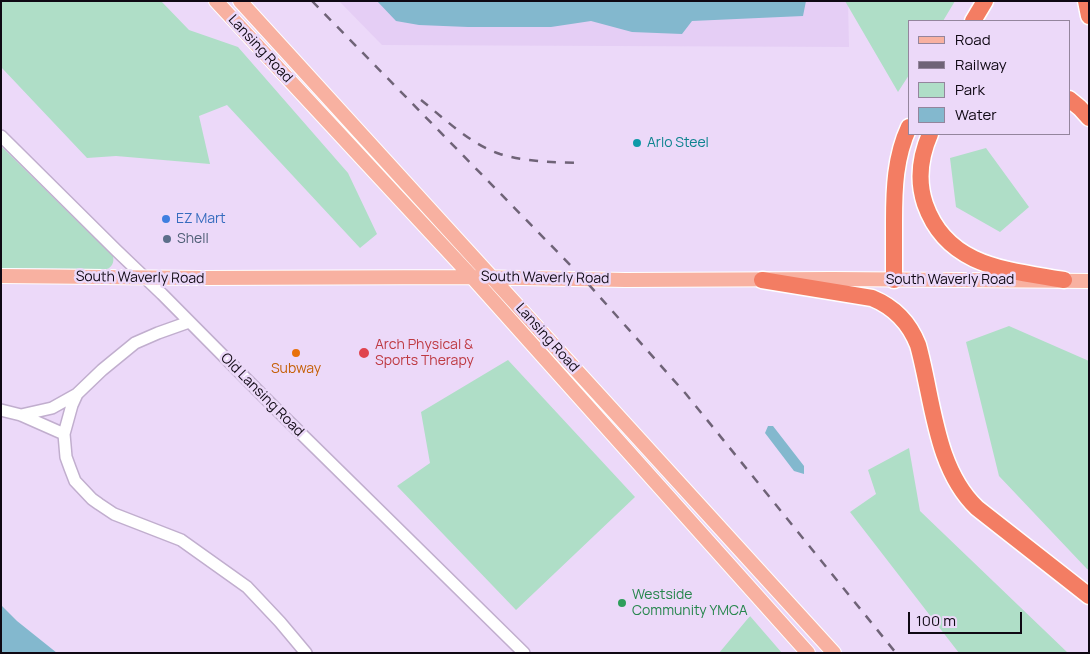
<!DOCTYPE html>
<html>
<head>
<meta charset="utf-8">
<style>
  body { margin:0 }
  #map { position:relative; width:1090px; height:654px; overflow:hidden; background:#ecd9f9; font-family:Manrope,sans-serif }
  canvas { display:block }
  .frame { position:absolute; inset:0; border:2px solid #0f0813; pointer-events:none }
  .legend { position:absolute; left:908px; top:20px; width:162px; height:115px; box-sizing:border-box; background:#ecd9f9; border:1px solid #94859d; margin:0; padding:6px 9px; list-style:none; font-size:15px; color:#0f0813 }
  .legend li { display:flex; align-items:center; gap:10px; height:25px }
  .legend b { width:25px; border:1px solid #94859d }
  .scale { position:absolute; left:908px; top:612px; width:114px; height:22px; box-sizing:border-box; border:2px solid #0f0813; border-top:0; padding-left:6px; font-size:15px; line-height:18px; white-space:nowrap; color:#0f0813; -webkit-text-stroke:4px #ecd9f9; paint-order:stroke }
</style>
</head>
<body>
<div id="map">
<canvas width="1090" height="654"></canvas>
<div class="frame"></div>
<ul class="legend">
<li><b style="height:6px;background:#f8b1a1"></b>Road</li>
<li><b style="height:6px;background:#6f6377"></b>Railway</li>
<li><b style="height:14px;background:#afdec7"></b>Park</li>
<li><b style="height:14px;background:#83b8ce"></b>Water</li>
</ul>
<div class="scale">100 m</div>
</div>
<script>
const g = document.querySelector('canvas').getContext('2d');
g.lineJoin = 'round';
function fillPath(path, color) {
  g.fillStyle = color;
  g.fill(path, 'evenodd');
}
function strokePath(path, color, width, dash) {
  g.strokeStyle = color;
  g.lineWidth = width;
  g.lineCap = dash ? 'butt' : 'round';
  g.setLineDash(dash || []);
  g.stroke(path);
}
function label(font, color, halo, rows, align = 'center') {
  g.font = font + ' Manrope,sans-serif';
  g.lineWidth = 5;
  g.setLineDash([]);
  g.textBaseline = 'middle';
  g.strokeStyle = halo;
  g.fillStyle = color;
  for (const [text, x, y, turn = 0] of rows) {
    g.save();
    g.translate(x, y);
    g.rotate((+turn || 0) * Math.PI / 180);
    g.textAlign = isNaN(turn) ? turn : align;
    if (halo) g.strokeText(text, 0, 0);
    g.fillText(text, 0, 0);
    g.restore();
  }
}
const built = new Path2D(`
  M339,1H848L849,47L382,45Z`);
const green = new Path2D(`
  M1,1H161L189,30L238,47L348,173L377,234L360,248L227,105L199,116L210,164L116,156L87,158L1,67Z
  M845,1H955L943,21H909V75L898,92Z
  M1,146L113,256C114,262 113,265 108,269L1,268Z
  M986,148L1029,207L1000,232L956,207L950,158Z
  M1009,326L1089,361V570L1087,569L999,476L966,342Z
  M508,360L635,497L516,610L397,486L430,463L421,412Z
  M909,448L920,511L1068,653H959L850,512L876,494L868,470Z
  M750,616L782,653H719Z`);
const water = new Path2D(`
  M377,1H806L803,16L692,21L682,34L632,32L591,21L551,27H468L419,25L396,21Z
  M768,426H773L804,466V474L794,471L765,433Z
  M1,605L17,621L57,653H1Z`);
const minor = new Path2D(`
  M1,136L116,250L162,294L273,406L524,653
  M189,322L158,333L135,343L102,370L77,394L72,405L64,434L66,457L70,468L75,481L92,499L99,504L114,514L181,540L247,587L280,622L306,653
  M1,410L21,415L64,434
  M21,415L52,408L77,394`);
const major = new Path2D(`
  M216,1L472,277L808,653
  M240,1L834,653
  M1,276L201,278L472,277L625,280L833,279L1089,281`);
const highway = new Path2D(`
  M1086,1L1089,16
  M973,21L985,1
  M1069,99L1080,108L1089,118
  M930,134C920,157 917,180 925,204C947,267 1007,270 1064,280
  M762,280L872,298C894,307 909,322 918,345C933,399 935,468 977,508L1089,596
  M894,280C894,260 894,241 894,222C894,189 895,157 909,127`);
const rail = new Path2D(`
  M312,1L583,278L686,394L896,653
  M421,100C445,119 470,144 500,154C526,162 552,162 579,163`);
const markers = [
  [637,143,5,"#0f9aa8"],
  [166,219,5,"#3f7fe0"],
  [167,239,5,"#5c6f8a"],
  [296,353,5,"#e8710a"],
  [364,353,6,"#e0444e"],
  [622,603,5,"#2e9e5b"]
];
const streetNames = [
  ["Lansing Road",260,49,47],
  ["South Waverly Road",140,278,1],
  ["South Waverly Road",545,278,1],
  ["South Waverly Road",950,280],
  ["Lansing Road",547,338,48],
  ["Old Lansing Road",262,395,45]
];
const cultureNames = [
  ["Arlo Steel",647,143]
];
const shopNames = [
  ["EZ Mart",176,219]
];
const serviceNames = [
  ["Shell",177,239]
];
const healthNames = [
  ["Arch Physical &",375,345],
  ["Sports Therapy",375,361]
];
const foodNames = [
  ["Subway",296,369]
];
const leisureNames = [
  ["Westside",632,595],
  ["Community YMCA",632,611]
];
fillPath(built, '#e5cef5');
fillPath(green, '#afdec7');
fillPath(water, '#83b8ce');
strokePath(minor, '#c1aece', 14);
strokePath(major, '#fff', 16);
strokePath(highway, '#fff', 19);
strokePath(minor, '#fff', 11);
strokePath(major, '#f8b1a1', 14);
strokePath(highway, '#f37d63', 16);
strokePath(rail, '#6f6377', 2.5, [9, 9]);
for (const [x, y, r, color] of markers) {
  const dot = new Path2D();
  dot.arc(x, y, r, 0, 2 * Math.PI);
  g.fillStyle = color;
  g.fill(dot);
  strokePath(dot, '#ecd9f9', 2);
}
label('14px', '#0f0813', '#ecd9f9', streetNames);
label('14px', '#0d838f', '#ecd9f9', cultureNames, 'left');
label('14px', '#366cbe', '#ecd9f9', shopNames, 'left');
label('14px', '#4e5e75', '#ecd9f9', serviceNames, 'left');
label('14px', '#be3a42', '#ecd9f9', healthNames, 'left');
label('14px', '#c56008', '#ecd9f9', foodNames);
label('14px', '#27864d', '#ecd9f9', leisureNames, 'left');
</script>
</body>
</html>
